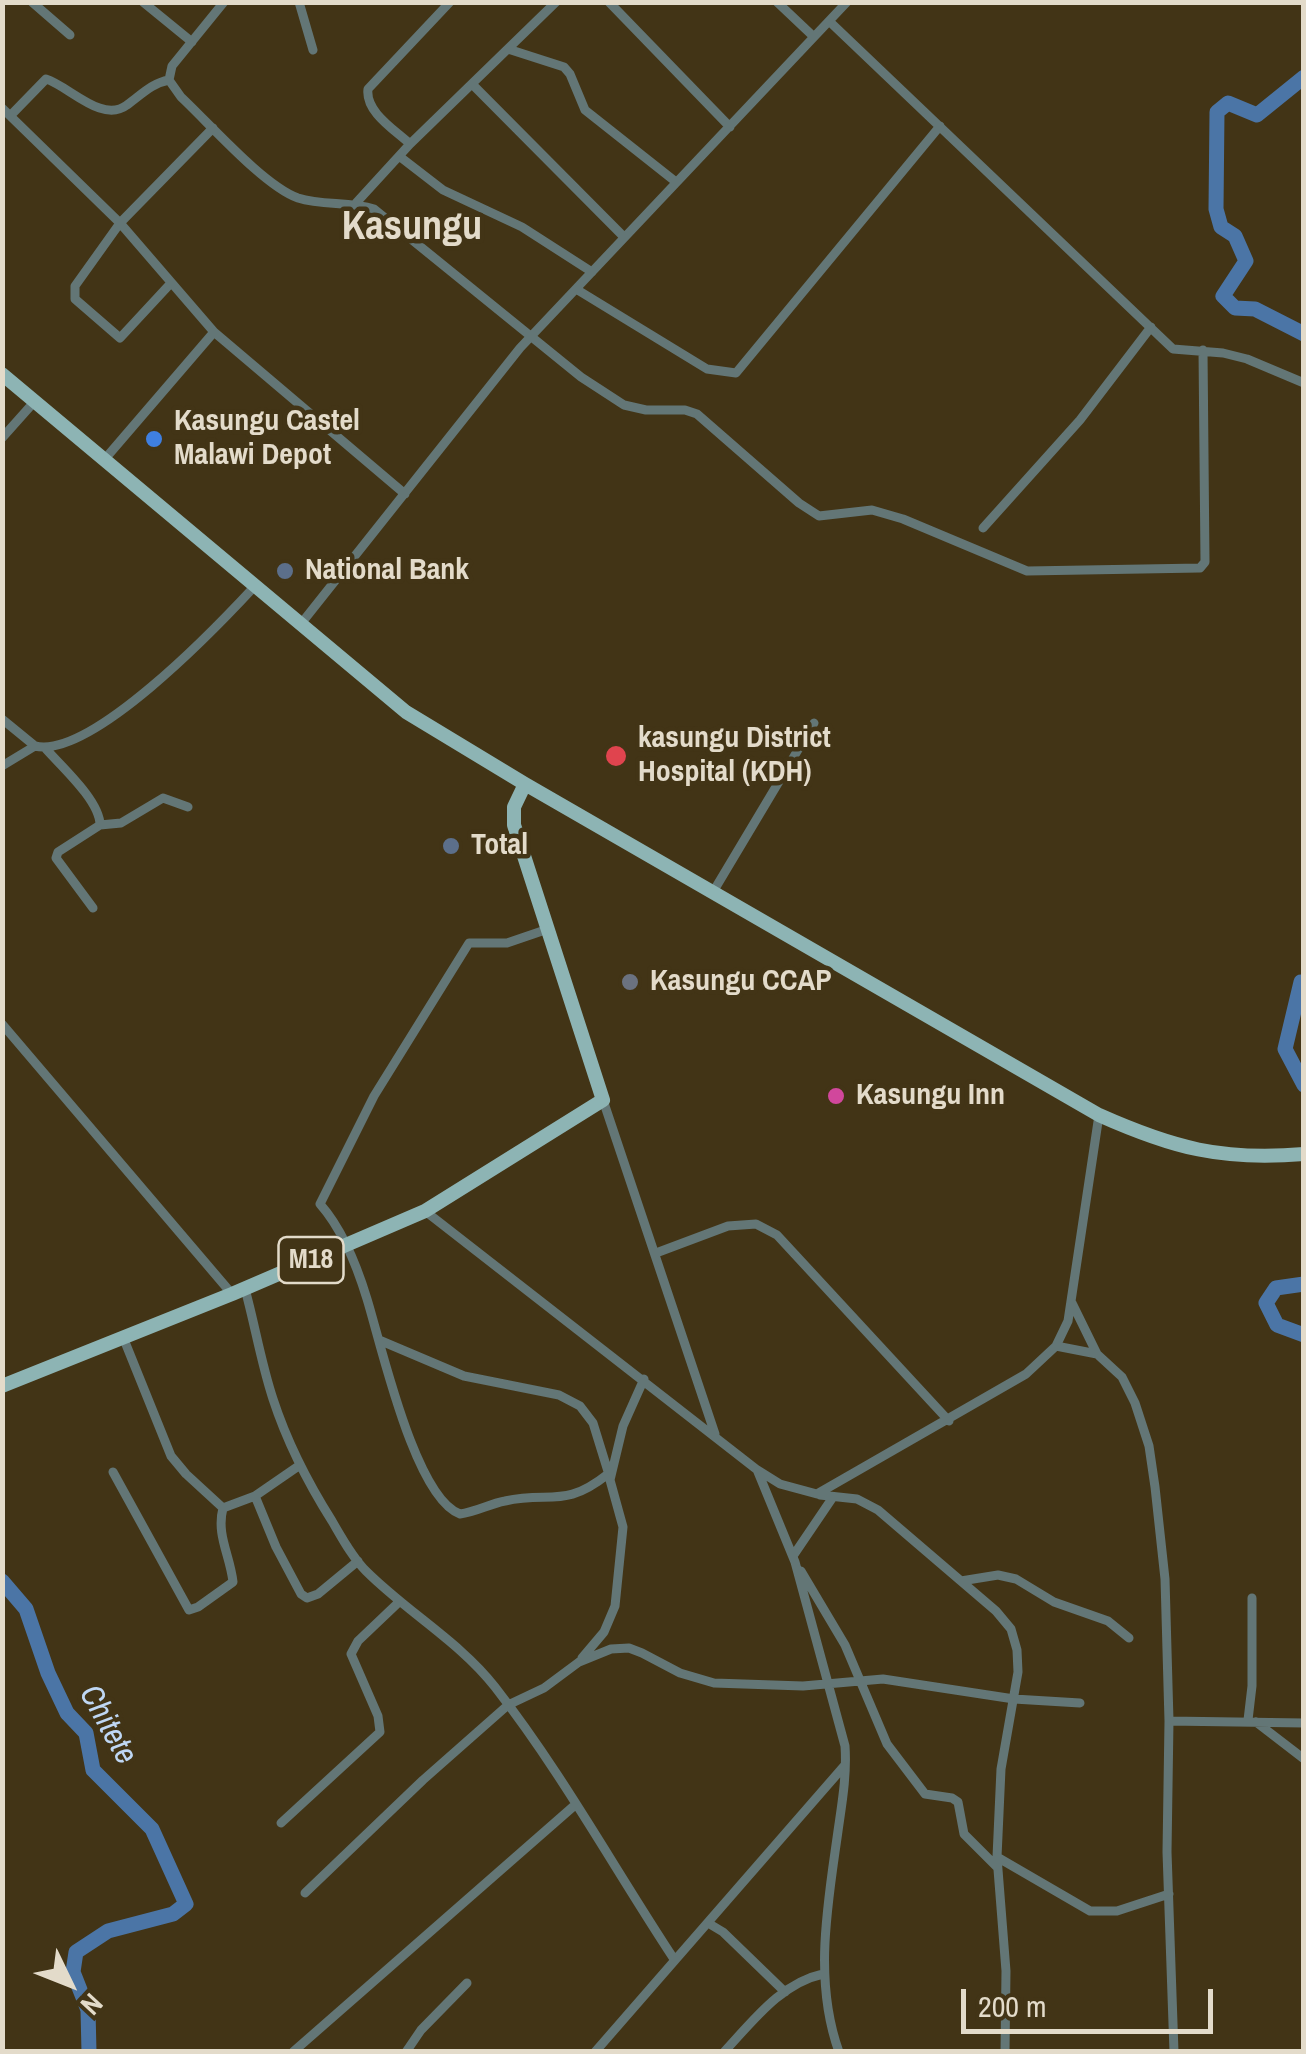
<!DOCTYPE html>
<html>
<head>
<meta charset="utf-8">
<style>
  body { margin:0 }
  #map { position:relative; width:1306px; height:2054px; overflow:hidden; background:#423416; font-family:"Archivo Narrow",sans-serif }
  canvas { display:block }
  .frame { position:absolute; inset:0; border:5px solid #e3dbca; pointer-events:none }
  .north { position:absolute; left:20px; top:1934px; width:100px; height:100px; -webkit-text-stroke:8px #423416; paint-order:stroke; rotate:133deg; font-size:28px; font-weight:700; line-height:40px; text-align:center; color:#e3dbca }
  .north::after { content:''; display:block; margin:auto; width:35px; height:45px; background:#e3dbca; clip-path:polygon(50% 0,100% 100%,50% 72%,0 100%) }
  .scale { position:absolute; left:961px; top:1989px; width:252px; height:45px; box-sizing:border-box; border:5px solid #e3dbca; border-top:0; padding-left:12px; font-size:30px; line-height:35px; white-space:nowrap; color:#e3dbca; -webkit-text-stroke:8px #423416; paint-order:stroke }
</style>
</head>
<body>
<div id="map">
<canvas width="1306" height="2054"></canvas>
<div class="frame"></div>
<div class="north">N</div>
<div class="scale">200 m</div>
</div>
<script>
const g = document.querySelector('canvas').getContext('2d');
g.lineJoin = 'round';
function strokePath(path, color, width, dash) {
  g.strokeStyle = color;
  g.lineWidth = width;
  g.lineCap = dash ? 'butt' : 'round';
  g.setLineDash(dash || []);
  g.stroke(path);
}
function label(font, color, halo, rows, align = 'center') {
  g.font = font + ' "Archivo Narrow",sans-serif';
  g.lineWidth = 9;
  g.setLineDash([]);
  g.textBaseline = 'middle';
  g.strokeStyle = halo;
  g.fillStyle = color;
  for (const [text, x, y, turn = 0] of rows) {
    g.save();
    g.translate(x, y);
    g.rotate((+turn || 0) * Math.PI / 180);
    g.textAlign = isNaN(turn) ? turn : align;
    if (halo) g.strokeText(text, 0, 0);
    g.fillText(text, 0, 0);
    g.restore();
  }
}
const river = new Path2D(`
  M1304,77L1257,115L1228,103L1217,112L1216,209L1221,227L1235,236L1246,261L1223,296L1235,308L1255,309L1304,334
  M1304,982H1301L1285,1049L1304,1085
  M1304,1284L1276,1288L1266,1303L1277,1325L1304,1335
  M2,1581L26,1609L48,1673L67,1713L86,1733L93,1770L152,1829L186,1904L173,1914L108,1931L76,1952L73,1972L88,2010L89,2052`);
const minor = new Path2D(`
  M32,2L70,35
  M143,2L192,42
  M224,2L172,66L169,80L181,97C209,123 264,186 298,198C323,206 349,201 374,209L581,377L624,405L646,410H685L697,414L799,503L819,516L872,510L903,519L1027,571L1200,568L1205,562L1203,350
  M299,2L313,50
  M609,2L730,127
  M777,2L814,37
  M829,21L1173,349L1223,353L1247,359L1304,383
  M508,49L564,67L570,74L585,110L676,182
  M472,84L624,237
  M2,108L120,223L214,332L405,494
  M11,115L46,79C69,86 102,124 127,105C141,95 152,83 169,80
  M410,144C395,130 365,112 368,89L450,2
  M399,156L443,190L522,227L592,272
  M356,203L410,144L556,2
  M171,283L120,338L75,299V286L120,223L213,128
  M576,289L707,369L736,373L940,126
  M2,438L35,401
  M104,460L214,332
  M983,528L1080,420L1151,327
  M300,625L520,348L847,2
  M2,719L35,746
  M46,749C62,767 100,801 100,825L58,852L56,858L93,908
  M2,766L35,746C91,759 216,628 254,587
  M100,825L121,823L163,798L188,807
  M713,892L814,723
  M548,929L507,943H469L374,1096L320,1204C343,1230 357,1266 367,1299C381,1344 415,1498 460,1514C476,1512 489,1504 505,1501C551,1491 564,1509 608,1474
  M2,1024L232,1294
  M603,1100L715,1434
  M425,1211L756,1469L780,1484L817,1494L1026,1374L1056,1346L1068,1321L1099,1115
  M656,1253L728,1226L756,1224L777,1235L949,1421
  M245,1289C255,1325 261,1363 273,1399C287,1442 308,1483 332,1521C342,1538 352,1557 366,1571C407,1612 460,1642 495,1687C562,1773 614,1868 674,1959
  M1072,1303L1097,1354L1122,1377L1135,1403L1149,1446L1155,1487L1165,1579L1169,1721L1167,1852L1174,2052
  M123,1337L171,1456L186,1474L223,1508L255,1496L300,1465
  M379,1340L464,1376L559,1395L580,1406L593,1423L610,1478
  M1056,1346L1097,1354
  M113,1472L189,1610L198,1607L233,1582C230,1555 216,1535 223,1508
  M758,1472L795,1562L845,1746C847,1775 842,1803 838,1831C828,1903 813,1980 839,2052
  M820,1495L857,1499L878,1510L996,1611L1011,1629L1017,1650L1018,1672L1001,1769L997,1857L1006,1971L1005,2052
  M255,1496L276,1547L301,1594L307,1598L318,1594L358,1561
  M793,1556L833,1497
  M801,1571L845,1645L887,1744L925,1794L952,1798L958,1802L964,1834L997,1867
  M961,1581L998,1575L1016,1579L1054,1602L1108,1621L1129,1638
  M582,1658L604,1632L615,1606L623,1527L610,1480L623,1426L644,1379
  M1248,1720L1252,1686V1598
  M1169,1721L1304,1723
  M1256,1722L1304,1759
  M281,1823L380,1732L378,1716L351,1654L358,1641L399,1602
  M997,1857L1090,1911H1117L1169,1894
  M305,1893L423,1780L508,1705L544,1688L579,1662L611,1649L629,1648L642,1653L680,1673L714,1683L803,1686L883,1679L1014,1699L1080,1703
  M708,1923L723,1932L785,1992
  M293,2052L575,1805
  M406,2052L421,2030L467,1983
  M595,2052L845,1765
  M724,2052C753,2021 781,1983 823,1974`);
const primary = new Path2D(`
  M2,374L406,712L525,784L1099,1115C1173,1148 1222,1161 1304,1154
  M2,1386L232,1294L425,1211L603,1100L514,825V807L525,784`);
const markers = [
  [154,439,10,"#3f7fe0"],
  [285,571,10,"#5c6f8a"],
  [616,756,12,"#e0444e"],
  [451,846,10,"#5c6f8a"],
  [630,982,10,"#6b7280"],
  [836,1096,10,"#d1479c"]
];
const shields = [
  [311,1260,65]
];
const shieldNames = [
  ["M18",311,1260]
];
const poiNames = [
  ["Kasungu Castel",174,422],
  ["Malawi Depot",174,456],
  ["National Bank",305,571],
  ["kasungu District",638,739],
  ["Hospital (KDH)",638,773],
  ["Total",471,846],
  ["Kasungu CCAP",650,982],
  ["Kasungu Inn",856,1096]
];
const waterNames = [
  ["Chitete",107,1725,61]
];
const districtNames = [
  ["Kasungu",412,228]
];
strokePath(river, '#4b75a6', 15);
strokePath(minor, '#637676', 9);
strokePath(primary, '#8db4b4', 14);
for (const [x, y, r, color] of markers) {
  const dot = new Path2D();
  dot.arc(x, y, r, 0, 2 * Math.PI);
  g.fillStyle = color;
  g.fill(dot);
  strokePath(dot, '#423416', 4);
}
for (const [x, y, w] of shields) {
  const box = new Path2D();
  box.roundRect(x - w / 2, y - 23, w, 46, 8);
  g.fillStyle = '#423416';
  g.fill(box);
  strokePath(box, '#e3dbca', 2.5);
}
label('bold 28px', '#e3dbca', null, shieldNames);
label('bold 30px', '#e3dbca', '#423416', poiNames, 'left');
label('italic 32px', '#bfd7f4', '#423416', waterNames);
label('bold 40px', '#e3dbca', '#423416', districtNames);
</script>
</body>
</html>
